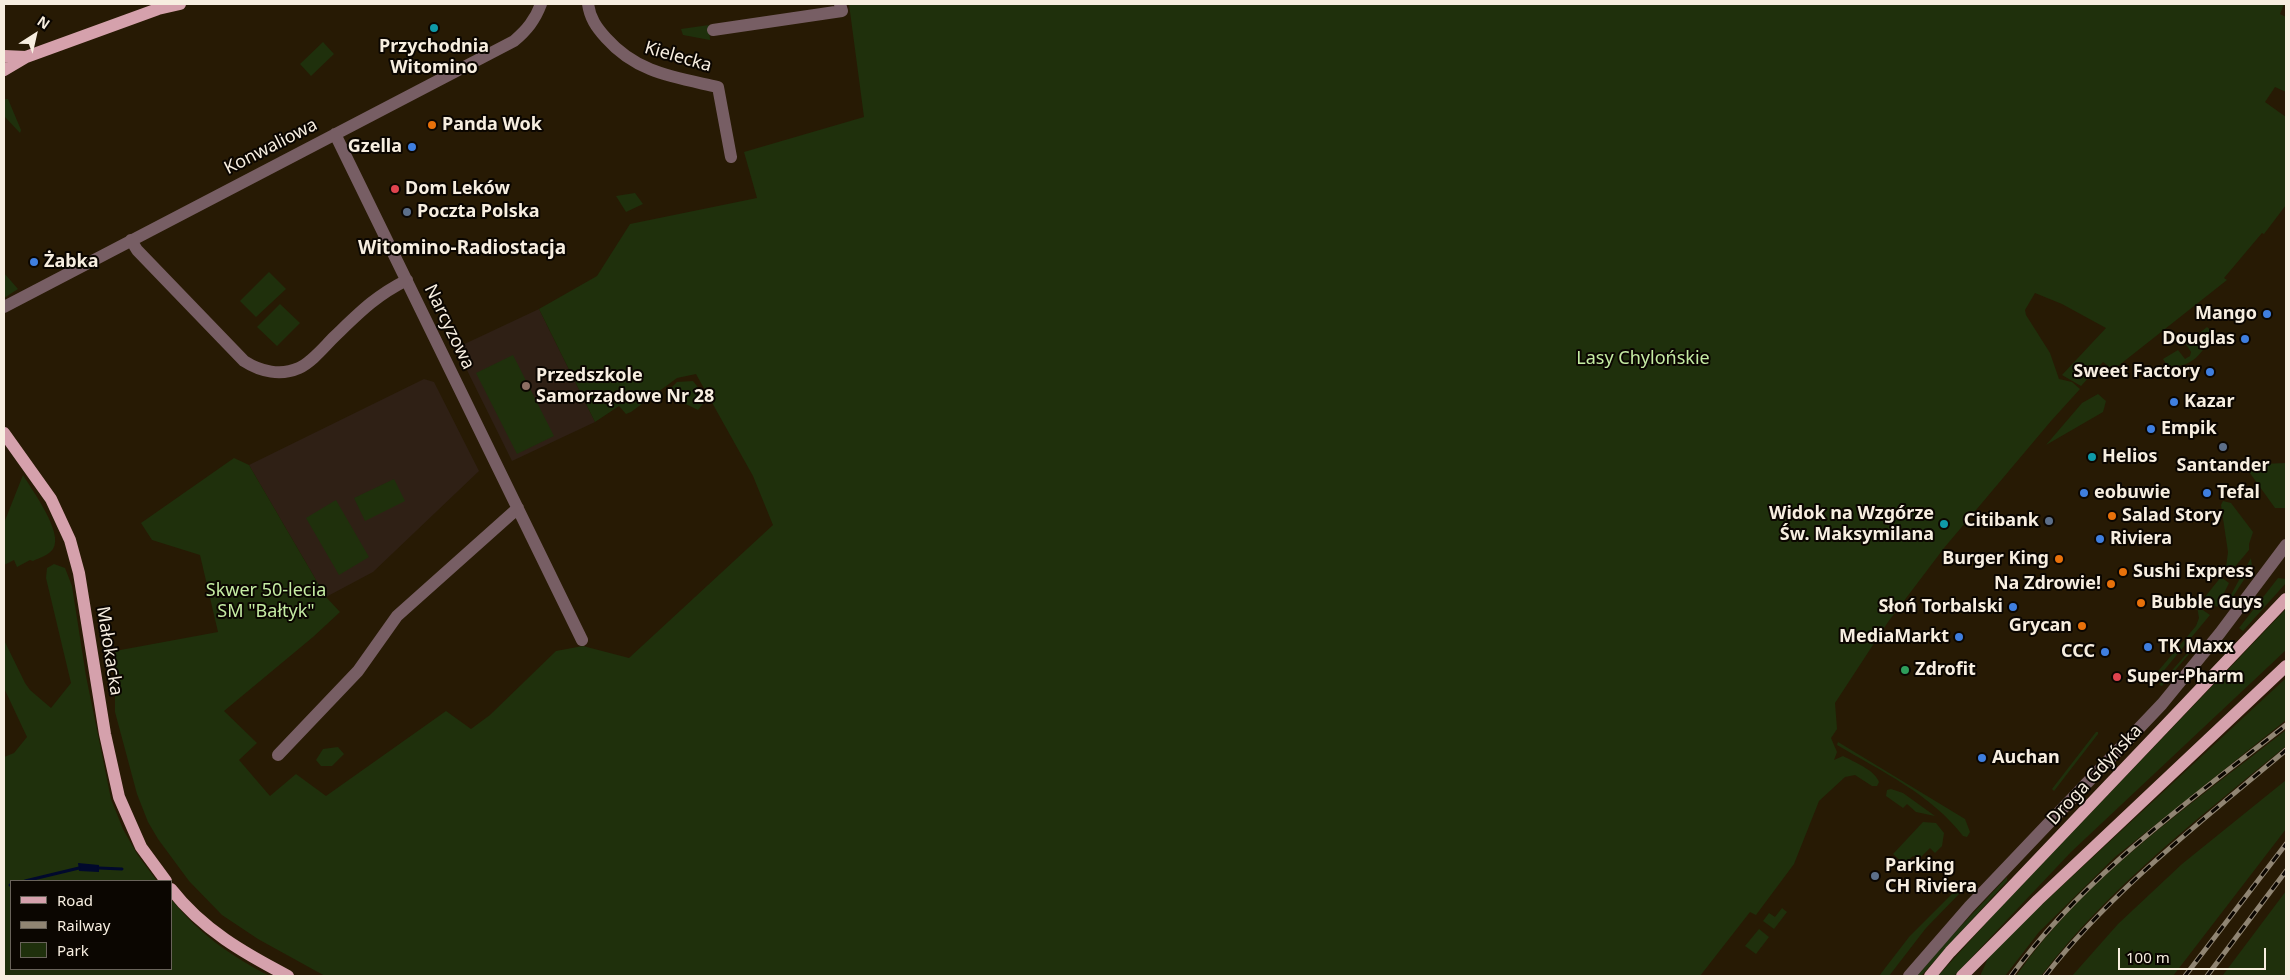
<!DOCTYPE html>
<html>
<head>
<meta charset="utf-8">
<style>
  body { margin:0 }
  #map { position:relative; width:2290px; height:980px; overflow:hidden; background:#271a04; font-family:"Noto Sans",sans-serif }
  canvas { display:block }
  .frame { position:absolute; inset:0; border:5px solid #f7eee0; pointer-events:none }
  .legend { position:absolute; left:10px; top:880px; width:162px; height:90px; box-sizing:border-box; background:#0b0601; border:1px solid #69635a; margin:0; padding:6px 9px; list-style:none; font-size:15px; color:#f7eee0 }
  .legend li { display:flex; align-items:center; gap:10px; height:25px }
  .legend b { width:25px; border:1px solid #69635a }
  .north { position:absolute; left:10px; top:10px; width:50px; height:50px; -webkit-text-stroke:4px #0b0601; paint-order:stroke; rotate:35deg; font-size:14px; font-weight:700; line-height:20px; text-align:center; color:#f7eee0 }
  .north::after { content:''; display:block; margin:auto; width:18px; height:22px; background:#f7eee0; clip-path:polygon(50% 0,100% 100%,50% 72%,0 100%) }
  .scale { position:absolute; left:2118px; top:948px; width:148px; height:22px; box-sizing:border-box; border:2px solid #f7eee0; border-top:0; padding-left:6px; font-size:15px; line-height:18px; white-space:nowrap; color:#f7eee0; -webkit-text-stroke:4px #0b0601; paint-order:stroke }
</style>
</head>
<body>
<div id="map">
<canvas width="2290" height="980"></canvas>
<div class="frame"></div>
<ul class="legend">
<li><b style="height:6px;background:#d5a1ac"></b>Road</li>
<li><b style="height:6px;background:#908573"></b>Railway</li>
<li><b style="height:14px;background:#1f300c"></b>Park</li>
</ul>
<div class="north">N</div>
<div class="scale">100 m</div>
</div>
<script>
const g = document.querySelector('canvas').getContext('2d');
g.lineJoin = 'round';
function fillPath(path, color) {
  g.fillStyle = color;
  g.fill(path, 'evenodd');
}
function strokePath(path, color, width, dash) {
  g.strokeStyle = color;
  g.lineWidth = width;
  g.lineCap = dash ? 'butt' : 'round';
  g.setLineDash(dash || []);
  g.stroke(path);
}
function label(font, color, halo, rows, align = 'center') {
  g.font = font + ' "Noto Sans",sans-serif';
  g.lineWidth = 4;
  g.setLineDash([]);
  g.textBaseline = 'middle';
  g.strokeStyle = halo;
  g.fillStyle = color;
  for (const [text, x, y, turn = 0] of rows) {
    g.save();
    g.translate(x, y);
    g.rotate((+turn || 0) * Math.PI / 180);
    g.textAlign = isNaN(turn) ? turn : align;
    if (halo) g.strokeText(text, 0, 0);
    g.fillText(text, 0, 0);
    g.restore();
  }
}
const education = new Path2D(`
  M539,309L595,422L512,461L456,348Z
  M424,379L434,382L479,471L373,572L326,597L249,465Z`);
const green = new Path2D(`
  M849,4H2284L2280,14L2286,17V92L2275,87L2265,102L2286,117V205L2264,234L2262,233L2224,278L2227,280L2113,370L2103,362L2081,386L2062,375L2106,328L2062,304L2035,293L2025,310L2026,315L2050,353L2059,379L2072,382L2080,389L2051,421L1944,548L1888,622L1835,703L1837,729L1831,738L1837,752L1834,760L1843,756C1854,762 1875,770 1879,782L1877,786H1872L1855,775L1845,777L1819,801L1794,864L1756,915L1750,912L1700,976H325L258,939L222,915L189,881L158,839L148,822L137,794L115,712V651L218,632L200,555L152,540L141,523L234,458L249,465L326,597L340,612L313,637L224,711L257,743L239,760L270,796L296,774L326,796L446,711L471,729L490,715L556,651L583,646L629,658L773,525L753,476L696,374L677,378L631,412L626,414L619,406L595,422L539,309L597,276L630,224L757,198L744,152L864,117Z
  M709,25L710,40L683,35L681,29Z
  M323,42L334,54L311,76L300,64Z
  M4,99H8L21,130L20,133L5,117L4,118Z
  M635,193L643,204L626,212L616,196Z
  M269,272L286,289L256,317L240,301Z
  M4,273L18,289L4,298Z
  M280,304L300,323L277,346L257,327Z
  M2207,327L2215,334C2200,353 2195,367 2168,367L2163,359L2178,350L2185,359L2190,356L2191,352L2186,344Z
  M513,355L554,436L517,454L476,373Z
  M693,381L707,399L698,410L665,394L677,382Z
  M2098,394L2106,401L2103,412L2046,445L2082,403Z
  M2286,463V508H2275L2247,469L2260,464Z
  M23,475C32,490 64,533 53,549C49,555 39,558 33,561L30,560L17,567L14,560L4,565V523Z
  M394,479L405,501L365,521L354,498Z
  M336,500L369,557L339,575L306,518Z
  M2223,501L2231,503L2253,532L2249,544V550L2233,569L2225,575L2228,552L2221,505Z
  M2251,558L2252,567L2229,603L2227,602Z
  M54,564L65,568L72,586L86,676L111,799L123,829L137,854L157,881H11V969H171V899C198,933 232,957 270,976H4V757L14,753L27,737L4,688V640L25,683L30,690L51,708L71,683L46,578L47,568Z
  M2221,577L2229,583L2217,607L2204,598Z
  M2278,578L2286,579V583L2243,631L2239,628Z
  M2197,606L2210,615L2156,680L2154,676L2196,626L2199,618Z
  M2286,609V650L2071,852L1954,976H1938L1998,910Z
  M2198,641L2199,642L2162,686L2159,685Z
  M2286,678V720L2115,857L2039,932L2005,976H1980L1989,956L2036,910Z
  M2286,730V746C2200,817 2109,887 2041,976H2016C2086,876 2192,804 2286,730Z
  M2096,732H2098V734L2054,791L2052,789Z
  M1838,742L1965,819L1970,832L1967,837L1963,836C1932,795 1881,771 1837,745Z
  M338,747L344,754L332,766H321L316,760L323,749Z
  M2286,780V829L2173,976H2072L2118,924L2182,864Z
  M1891,789L1903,793L1935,816L1916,812L1907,804L1903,808L1886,796L1887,790Z
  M1923,822L1936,823L1944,833L1942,846L1935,853L1930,848L1918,860L1913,856L1904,864L1893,854Z
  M2007,877V881L1921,976H1917L1943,945Z
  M1958,888L1961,892L1926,928L1889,976H1879L1909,937Z
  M2286,891V976L2223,975Z
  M1782,908L1787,912L1774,929L1763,921L1769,913L1775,917Z
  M1759,929L1769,937L1756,954L1745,946Z`);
const water = new Path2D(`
  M78,863L99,865V872L79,871Z`);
const stream = new Path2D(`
  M99,868L122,869
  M25,881L79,868
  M10,885H11`);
const minor = new Path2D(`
  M588,4C590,18 596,27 606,38C637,73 674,77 718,87L731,157
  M713,30L842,11L840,4
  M335,134L582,640
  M131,240L137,250L244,361C261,372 281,376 299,368C312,362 324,347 334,337C359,313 375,296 407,280
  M4,307L514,41C527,30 535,20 541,4
  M278,755L358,671L397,616L518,508
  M1909,976L1969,907L2162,704L2220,633L2286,545`);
const major = new Path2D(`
  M4,56L26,57
  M4,70L26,57L158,9L180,4
  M4,433L51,499L70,540L79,573L105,734L119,797L141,847L166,881
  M171,889C203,930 244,953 288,976
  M1930,976L1950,952L2286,599
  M1962,976L2038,900L2286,666`);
const rail = new Path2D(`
  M2011,976C2085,875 2188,802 2286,725
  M2045,976C2113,889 2202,821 2286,750
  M2185,976L2286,844
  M2207,976L2286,871`);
const markers = [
  [434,28,5,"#0f9aa8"],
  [432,125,5,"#e8710a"],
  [412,147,5,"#3f7fe0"],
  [395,189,5,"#e0444e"],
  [407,212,5,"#5c6f8a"],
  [34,262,5,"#3f7fe0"],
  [2267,314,5,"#3f7fe0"],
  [2245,339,5,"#3f7fe0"],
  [2210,372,5,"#3f7fe0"],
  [526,386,5,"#8d6e63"],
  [2174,402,5,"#3f7fe0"],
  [2151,429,5,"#3f7fe0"],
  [2223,447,5,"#5c6f8a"],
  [2092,457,5,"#0f9aa8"],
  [2084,493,5,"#3f7fe0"],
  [2207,493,5,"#3f7fe0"],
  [2112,516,5,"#e8710a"],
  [2049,521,5,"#5c6f8a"],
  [1944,524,5,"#0f9aa8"],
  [2100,539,5,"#3f7fe0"],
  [2059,559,5,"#e8710a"],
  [2123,572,5,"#e8710a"],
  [2111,584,5,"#e8710a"],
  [2141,603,5,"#e8710a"],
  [2013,607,5,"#3f7fe0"],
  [2082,626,5,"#e8710a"],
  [1959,637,5,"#3f7fe0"],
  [2148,647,5,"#3f7fe0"],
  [2105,652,5,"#3f7fe0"],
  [1905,670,5,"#2e9e5b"],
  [2117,677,5,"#e0444e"],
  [1982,758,5,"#3f7fe0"],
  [1875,876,5,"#5c6f8a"]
];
const poiNames = [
  ["Przychodnia",434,47,"center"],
  ["Witomino",434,68,"center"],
  ["Panda Wok",442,125],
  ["Gzella",402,147,"right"],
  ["Dom Leków",405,189],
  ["Poczta Polska",417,212],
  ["Żabka",44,262],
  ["Mango",2257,314,"right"],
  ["Douglas",2235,339,"right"],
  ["Sweet Factory",2200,372,"right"],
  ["Przedszkole",536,376],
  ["Samorządowe Nr 28",536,397],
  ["Kazar",2184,402],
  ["Empik",2161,429],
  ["Helios",2102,457],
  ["Santander",2223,466,"center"],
  ["eobuwie",2094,493],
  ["Tefal",2217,493],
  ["Widok na Wzgórze",1934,514,"right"],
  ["Św. Maksymilana",1934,535,"right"],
  ["Salad Story",2122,516],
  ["Citibank",2039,521,"right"],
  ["Riviera",2110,539],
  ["Burger King",2049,559,"right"],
  ["Sushi Express",2133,572],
  ["Na Zdrowie!",2101,584,"right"],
  ["Bubble Guys",2151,603],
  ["Słoń Torbalski",2003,607,"right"],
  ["Grycan",2072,626,"right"],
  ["MediaMarkt",1949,637,"right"],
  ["TK Maxx",2158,647],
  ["CCC",2095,652,"right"],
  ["Zdrofit",1915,670],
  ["Super-Pharm",2127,677],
  ["Auchan",1992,758],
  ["Parking",1885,866],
  ["CH Riviera",1885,887]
];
const streetNames = [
  ["Kielecka",678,57,16],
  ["Konwaliowa",271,147,-27],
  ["Narcyzowa",449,327,64],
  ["Małokacka",109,651,81],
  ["Droga Gdyńska",2095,775,-47]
];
const parkNames = [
  ["Lasy Chylońskie",1643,359],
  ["Skwer 50-lecia",266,591],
  ["SM \"Bałtyk\"",266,612]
];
const neighbourhoodNames = [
  ["Witomino-Radiostacja",462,249]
];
fillPath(education, '#2f2015');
fillPath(green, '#1f300c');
fillPath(water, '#01092d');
strokePath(stream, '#01092d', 3);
strokePath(minor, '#775e64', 12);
strokePath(major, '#d5a1ac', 12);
strokePath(rail, '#908573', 5);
strokePath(rail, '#0b0601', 3, [9]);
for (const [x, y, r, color] of markers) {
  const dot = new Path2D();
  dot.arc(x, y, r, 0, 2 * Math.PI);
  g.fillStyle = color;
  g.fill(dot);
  strokePath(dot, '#0b0601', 2);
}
label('bold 18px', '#f7eee0', '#0b0601', poiNames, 'left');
label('18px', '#f7eee0', '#0b0601', streetNames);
label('18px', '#c5eca3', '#0b0601', parkNames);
label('bold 19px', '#f7eee0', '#0b0601', neighbourhoodNames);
</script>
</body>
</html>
